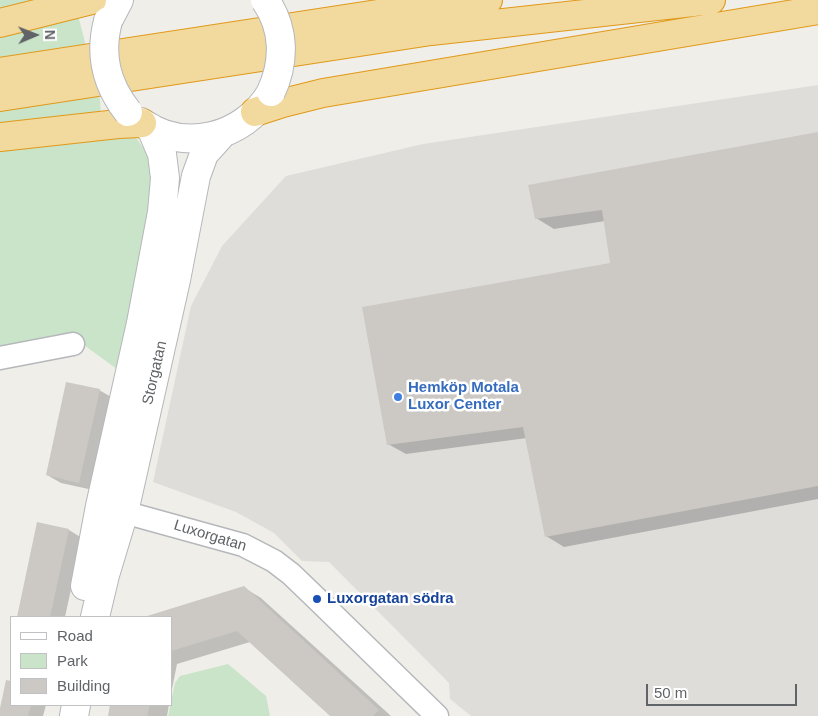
<!DOCTYPE html>
<html>
<head>
<meta charset="utf-8">
<style>
  body { margin:0 }
  #map { position:relative; width:818px; height:716px; overflow:hidden; background:#f0eee9; font-family:Helvetica,sans-serif }
  canvas { display:block }
  .legend { position:absolute; left:10px; top:616px; width:162px; height:90px; box-sizing:border-box; background:#fff; border:1px solid #bfc1c2; margin:0; padding:6px 9px; list-style:none; font-size:15px; color:#606367 }
  .legend li { display:flex; align-items:center; gap:10px; height:25px }
  .legend b { width:25px; border:1px solid #bfc1c2 }
  .north { position:absolute; left:10px; top:10px; width:50px; height:50px; -webkit-text-stroke:4px #fff; paint-order:stroke; rotate:89deg; font-size:14px; font-weight:700; line-height:20px; text-align:center; color:#606367 }
  .north::after { content:''; display:block; margin:auto; width:18px; height:22px; background:#606367; clip-path:polygon(50% 0,100% 100%,50% 72%,0 100%) }
  .scale { position:absolute; left:646px; top:684px; width:151px; height:22px; box-sizing:border-box; border:2px solid #606367; border-top:0; padding-left:6px; font-size:15px; line-height:18px; white-space:nowrap; color:#606367; -webkit-text-stroke:4px #fff; paint-order:stroke }
</style>
</head>
<body>
<div id="map">
<canvas width="818" height="716"></canvas>
<ul class="legend">
<li><b style="height:6px;background:#fff"></b>Road</li>
<li><b style="height:14px;background:#c9e4c8"></b>Park</li>
<li><b style="height:14px;background:#ccc9c5"></b>Building</li>
</ul>
<div class="north">N</div>
<div class="scale">50 m</div>
</div>
<script>
const g = document.querySelector('canvas').getContext('2d');
g.lineJoin = 'round';
function fillPath(path, color) {
  g.fillStyle = color;
  g.fill(path, 'evenodd');
}
function strokePath(path, color, width, dash) {
  g.strokeStyle = color;
  g.lineWidth = width;
  g.lineCap = dash ? 'butt' : 'round';
  g.setLineDash(dash || []);
  g.stroke(path);
}
function label(font, color, halo, rows, align = 'center') {
  g.font = font + ' Helvetica,sans-serif';
  g.lineWidth = 5;
  g.setLineDash([]);
  g.textBaseline = 'middle';
  g.strokeStyle = halo;
  g.fillStyle = color;
  for (const [text, x, y, turn = 0] of rows) {
    g.save();
    g.translate(x, y);
    g.rotate((+turn || 0) * Math.PI / 180);
    g.textAlign = isNaN(turn) ? turn : align;
    if (halo) g.strokeText(text, 0, 0);
    g.fillText(text, 0, 0);
    g.restore();
  }
}
const industrial = new Path2D(`
  M818,85V716H471L450,699L449,683L329,562L302,561L274,533L236,512L153,482L191,306L222,246L286,176L423,144Z`);
const green = new Path2D(`
  M0,0H74L100,100L102,133L120,131L137,139L149,156L153,183L150,232L121,372L73,337L0,360Z
  M228,664L266,696L270,716H168L175,683L180,676Z`);
const shadow = new Path2D(`
  M818,133V499L564,547L546,536L527,438L406,454L388,444L611,264L605,221L554,229L536,218Z
  M99,390L113,398L93,490L61,483L47,475Z
  M38,524L69,530L82,538L65,617H18Z
  M243,587L261,598L391,716H331L250,642L177,664L171,694V617H147Z
  M7,682H11V705H46L43,716H0Z
  M112,705H169L167,716H109Z`);
const building = new Path2D(`
  M818,132V486L545,537L523,427L387,445L362,307L610,263L602,210L535,219L528,185Z
  M66,382L100,389L79,483L46,475Z
  M37,522L69,529L50,617H17Z
  M244,586L379,710L373,716H330L237,631L171,651V617H144Z
  M6,680L11,681V705H31L28,716H0V708Z
  M110,705H150L147,716H108Z`);
const street = new Path2D(`
  M0,358L73,344
  M109,508L243,545L274,561L291,574L317,599L437,716`);
const secondary = new Path2D(`
  M108,21L119,0
  M141,122C184,153 243,138 270,94
  M85,586L100,506L141,323L162,212L165,178L162,154L151,128
  M95,617L105,575L124,512L176,280L196,176L204,154L222,134
  M74,716L76,705`);
const highway = new Path2D(`
  M0,23L92,0
  M0,72L430,6L488,0
  M0,97L431,31L711,0
  M255,112L283,103L323,93L818,10
  M0,137L118,124L142,123`);
const secondaryBridge = new Path2D(`
  M265,0C285,28 285,62 271,92
  M108,21C99,55 106,84 128,112`);
const markers = [
  [398,397,5,"#3f7fe0"],
  [317,599,5,"#1a4fb4"]
];
const streetNames = [
  ["Storgatan",155,373,-77],
  ["Luxorgatan",210,536,17]
];
const shopNames = [
  ["Hemköp Motala",408,388],
  ["Luxor Center",408,405]
];
const transitNames = [
  ["Luxorgatan södra",327,599]
];
fillPath(industrial, '#dfddda');
fillPath(green, '#c9e4c8');
fillPath(shadow, '#0003');
fillPath(building, '#ccc9c5');
strokePath(street, '#b5b8bb', 25);
strokePath(secondary, '#b5b7bb', 30);
strokePath(highway, '#e09919', 30);
strokePath(street, '#fff', 22);
strokePath(secondary, '#fff', 28);
strokePath(highway, '#f2d99d', 28);
strokePath(secondaryBridge, '#b5b7bb', 30, []);
strokePath(secondaryBridge, '#fff', 28);
for (const [x, y, r, color] of markers) {
  const dot = new Path2D();
  dot.arc(x, y, r, 0, 2 * Math.PI);
  g.fillStyle = color;
  g.fill(dot);
  strokePath(dot, '#fff', 2);
}
label('15px', '#606367', '#fff', streetNames);
label('bold 15px', '#366cbe', '#fff', shopNames, 'left');
label('bold 15px', '#164399', '#fff', transitNames, 'left');
</script>
</body>
</html>
